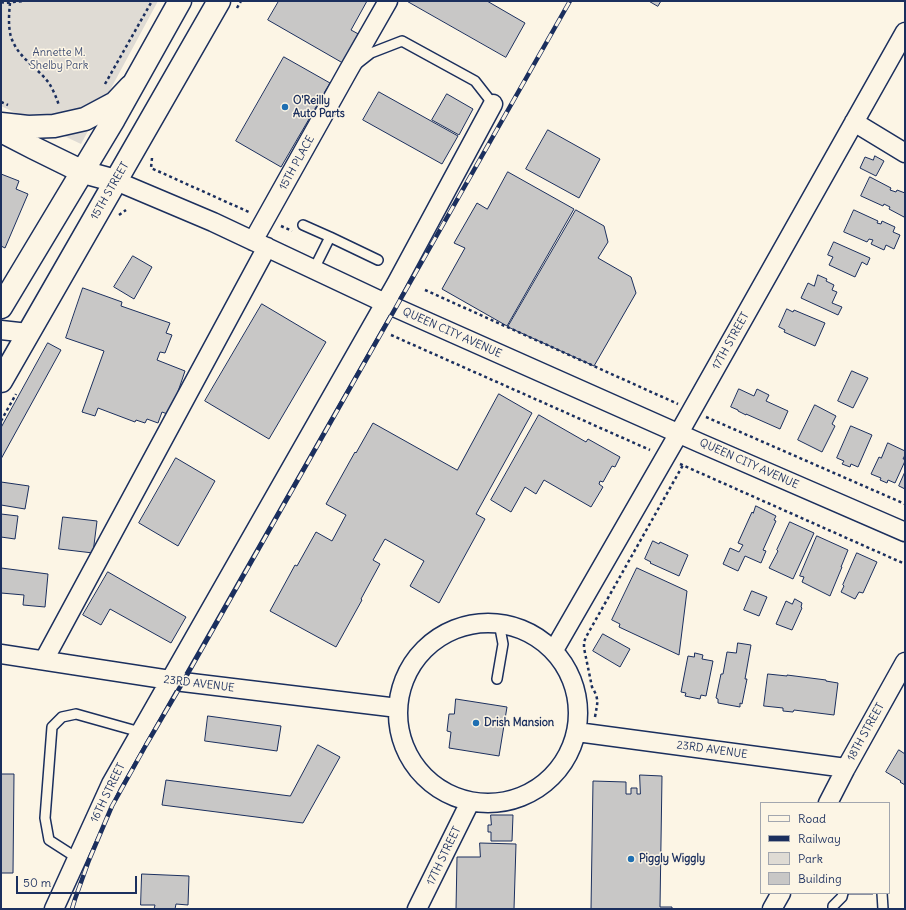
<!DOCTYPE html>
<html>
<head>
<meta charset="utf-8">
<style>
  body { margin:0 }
  #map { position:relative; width:906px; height:910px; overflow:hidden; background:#fcf5e5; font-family:Delius,sans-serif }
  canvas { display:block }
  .frame { position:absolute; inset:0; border:2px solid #1b2f5e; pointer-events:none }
  .legend { position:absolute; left:760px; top:802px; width:130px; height:92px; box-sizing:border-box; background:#fcf5e5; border:1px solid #a2a6af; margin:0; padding:5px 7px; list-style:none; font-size:12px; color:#1b2f5e }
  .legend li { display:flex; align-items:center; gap:8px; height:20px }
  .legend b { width:20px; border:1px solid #a2a6af }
  .scale { position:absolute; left:16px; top:876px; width:121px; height:18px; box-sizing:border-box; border:2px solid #1b2f5e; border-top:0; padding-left:5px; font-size:12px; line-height:14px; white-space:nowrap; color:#1b2f5e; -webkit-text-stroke:3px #fcf5e5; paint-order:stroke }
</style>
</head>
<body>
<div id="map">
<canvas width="906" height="910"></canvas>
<div class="frame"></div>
<ul class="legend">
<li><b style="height:5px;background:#fcf5e5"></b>Road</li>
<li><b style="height:5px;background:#1b2f5e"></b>Railway</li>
<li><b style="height:11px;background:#dfdbd4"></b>Park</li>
<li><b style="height:11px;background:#c8c7c6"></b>Building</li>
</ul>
<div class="scale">50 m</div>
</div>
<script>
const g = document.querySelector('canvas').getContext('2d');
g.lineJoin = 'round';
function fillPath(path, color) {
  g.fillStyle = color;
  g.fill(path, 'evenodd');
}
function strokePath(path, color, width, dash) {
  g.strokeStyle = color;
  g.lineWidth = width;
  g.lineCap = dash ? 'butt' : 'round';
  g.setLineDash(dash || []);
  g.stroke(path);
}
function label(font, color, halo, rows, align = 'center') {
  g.font = font + ' Delius,sans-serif';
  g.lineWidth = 3;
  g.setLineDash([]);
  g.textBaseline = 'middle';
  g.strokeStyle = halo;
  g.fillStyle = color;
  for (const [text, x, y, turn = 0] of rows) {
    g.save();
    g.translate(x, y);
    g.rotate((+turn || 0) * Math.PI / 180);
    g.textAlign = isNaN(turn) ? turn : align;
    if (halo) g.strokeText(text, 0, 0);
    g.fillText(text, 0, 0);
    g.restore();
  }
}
const green = new Path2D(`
  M1,1H158L81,144L1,106Z`);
const building = new Path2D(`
  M279,1H367L351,30L364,37L348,66L268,20Z
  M407,1H487L525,23L506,57Z
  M649,1H661L658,6Z
  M284,57L330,83L281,167L236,141Z
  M379,92L458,136L442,164L363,120Z
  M447,94L473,109L459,135L432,120Z
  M548,130L600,159L579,198L526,169Z
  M875,156L884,161L876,176L860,168L865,157L873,160Z
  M508,172L574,209L507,326L442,289L465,248L454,243L477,203L487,209Z
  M1,174L19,181L16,189L28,194L5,248L1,246Z
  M870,177L891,188L890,190L896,192L897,190L905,193V215L904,217L889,209L890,207L884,204L883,206L861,196Z
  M576,210L604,226L608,242L598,258L631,277L636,293L594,366L508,327Z
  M854,210L878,221L877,223L881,224L882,221L895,227L893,232L900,235L894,249L886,245L884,250L871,244L873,240L869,239L867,242L844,232Z
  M834,242L870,258L867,265L862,262L855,277L829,265L833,257L828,255Z
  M133,256L152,267L134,299L114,287Z
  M818,275L827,279L826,281L834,285L832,290L837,292L832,303L842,307L838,315L801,298L808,283L814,286Z
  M83,288L122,302L121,306L170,323L166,333L172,335L165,353L160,352L157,360L185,371L170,415L162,412L158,423L147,419L145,423L136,420L135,422L98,408L95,416L82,412L104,351L66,338Z
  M262,304L326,342L269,439L205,401Z
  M787,309L793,312L794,310L825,323L815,346L784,332L785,330L779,327Z
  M48,343L61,350L1,459V428Z
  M852,371L868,378L853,408L838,401Z
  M739,389L754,396L757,389L769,395L766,401L788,411L780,429L746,414V415L738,411V410L731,407Z
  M499,394L532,413L476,514L485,519L439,603L410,586L424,561L385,539L373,560L380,564L361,599L362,600L336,647L270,611L295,565L297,566L316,532L332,541L346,515L326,504L355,452L356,453L373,423L457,470Z
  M815,405L836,416L832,424L835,426L822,452L798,440Z
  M539,415L586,442L588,439L620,457L615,467L612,466L603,482L600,481L599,484L603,487L591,507L544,480L536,494L525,487L511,512L491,500Z
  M851,426L872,435L858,467L851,464L850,467L842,464L844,461L837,458Z
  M888,443L905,451V455L903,459H905V461L895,483L888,480L887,483L880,480L881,478L871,474L879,457L881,458Z
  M176,458L215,481L178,546L139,523Z
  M905,472V489L899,486Z
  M1,482L29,486L25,509L1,505Z
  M756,506L776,516L774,520L776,521L763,550L766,551L761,563L745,556L738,571L723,564L730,548L739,552L743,545L738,543L752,512L753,513Z
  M1,514L18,516L15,539L1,537Z
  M63,517L97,521L93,553L59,549Z
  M790,522L814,533L793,579L769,568L778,551L777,550Z
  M817,536L848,550L841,567H842L830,596L802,582L804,577L800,576Z
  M653,541L659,544L660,542L688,555L679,576L650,563L651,562L645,559Z
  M857,553L877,562L863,593L859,592L855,599L841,592L844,586L843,585Z
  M1,568L48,574L45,607L23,605L24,595L1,593Z
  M637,568L687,591L679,655L619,627L620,624L612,620Z
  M108,572L186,617L171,643L110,609L101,625L83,615Z
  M752,591L767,597L759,616L744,610Z
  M795,599L802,603L801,607L802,608L792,630L776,624L786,601L792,604Z
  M603,634L630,649L620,667L593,651Z
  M738,643L751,645L745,679H747L742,704L740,703V707L718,703V699L716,698L721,674H723L727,652L736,653Z
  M695,653L703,655L702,659L713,661L706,696L701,695L700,699L685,696L686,693L681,692L688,656L694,657Z
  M768,674L787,676V675L826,680V681L838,683L834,715L794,710L793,712L783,711V708L764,706Z
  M456,699L507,707L499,756L449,748L451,732L447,731L449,714H454Z
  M208,716L281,726L277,751L205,741Z
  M318,745L340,757L303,823L162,805L166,780L290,796Z
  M899,750L905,754V785L900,782L901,781L886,772Z
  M1,774H14L13,873H1Z
  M640,775L662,776L660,907H672V909H591L593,781L626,782V794H631V788H637V794H640Z
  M491,815H513L512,841H491V832H488V825H491Z
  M480,843L516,844L514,909H456L457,857H480Z
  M142,874L189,876L188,905L176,904L175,909H154L155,905H141Z
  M847,893H873V894H847Z`);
const path = new Path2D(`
  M1,2L5,3L23,1
  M10,3C9,14 8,26 11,37C18,58 37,67 49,83C53,90 57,98 59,106
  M237,8L241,1
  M105,84L152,1
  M1,102L8,105
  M152,158L151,168L251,213
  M119,215L126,210
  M281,226L292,231
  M425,290L678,404
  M391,335L650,450
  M706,417L905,504
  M1,421L16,394
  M680,464L905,564
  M595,717C597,704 600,700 592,687L584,648V642L586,637L683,465`);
const lane = new Path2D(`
  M357,64L371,53L402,41L475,81L493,104
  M303,225L330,237L314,269
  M330,237L378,260
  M497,679L503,644L499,623
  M77,858L49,840L45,818L52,727L62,717L76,714L140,732
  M882,893L883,909
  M833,909V906L842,897L843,893`);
const street = new Path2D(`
  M854,122L905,153
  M116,181L213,222L385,303L700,443L905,532
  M253,241L348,71L388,1
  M1,330L28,333
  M398 713a90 90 0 1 1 180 0a90 90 0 1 1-180 0Z
  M554,650L679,433L905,32
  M1,654L183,682L398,708
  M44,660L267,247
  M577,732L846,768
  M828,803L846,768L905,662
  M54,909L111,784L396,284L493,104
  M417,909L470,802
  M772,909L781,893`);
const secondary = new Path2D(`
  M1,124L28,127L54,126L85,119L115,103L130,87
  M1,131L34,148L83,172L116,181`);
const primary = new Path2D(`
  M1,307L114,119L180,1
  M1,381L219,1`);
const rail = new Path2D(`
  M72,909L75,899L89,860L112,806L146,745L183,682L570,1`);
const markers = [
  [285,107,4,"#1f6fb2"],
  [476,723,4,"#1f6fb2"],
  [631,859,4,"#1f6fb2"]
];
const parkNames = [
  ["Annette M.",59,53],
  ["Shelby Park",59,66]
];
const poiNames = [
  ["O'Reilly",293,101],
  ["Auto Parts",293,114],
  ["Drish Mansion",484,723],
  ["Piggly Wiggly",639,859]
];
const streetNames = [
  ["15TH PLACE",297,163,-61],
  ["15TH STREET",110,191,-60],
  ["QUEEN CITY AVENUE",452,333,24],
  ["17TH STREET",731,341,-61],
  ["QUEEN CITY AVENUE",749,464,24],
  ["23RD AVENUE",199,684,7],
  ["18TH STREET",866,732,-61],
  ["23RD AVENUE",712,750,8],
  ["16TH STREET",108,793,-64],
  ["17TH STREET",444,856,-64]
];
fillPath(green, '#dfdbd4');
fillPath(building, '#c8c7c6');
strokePath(building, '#1b2f5e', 1);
strokePath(lane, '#1b2f5e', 12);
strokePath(street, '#1b2f5e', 21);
strokePath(secondary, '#1b2f5e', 25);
strokePath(primary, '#1b2f5e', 25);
strokePath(path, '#1b2f5e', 2.5, [3, 3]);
strokePath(lane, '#fcf5e5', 9);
strokePath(street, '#fcf5e5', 18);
strokePath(secondary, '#fcf5e5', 22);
strokePath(primary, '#fcf5e5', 22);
strokePath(rail, '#1b2f5e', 4.5);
strokePath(rail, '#fcf5e5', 3, [9]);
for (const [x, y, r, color] of markers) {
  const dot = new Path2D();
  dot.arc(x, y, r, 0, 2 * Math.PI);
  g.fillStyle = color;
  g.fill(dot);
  strokePath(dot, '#fcf5e5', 1.5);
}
label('11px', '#425176', '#fcf5e5', parkNames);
label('bold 11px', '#1b2f5e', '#fcf5e5', poiNames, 'left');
label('11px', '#1b2f5e', '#fcf5e5', streetNames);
</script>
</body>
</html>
